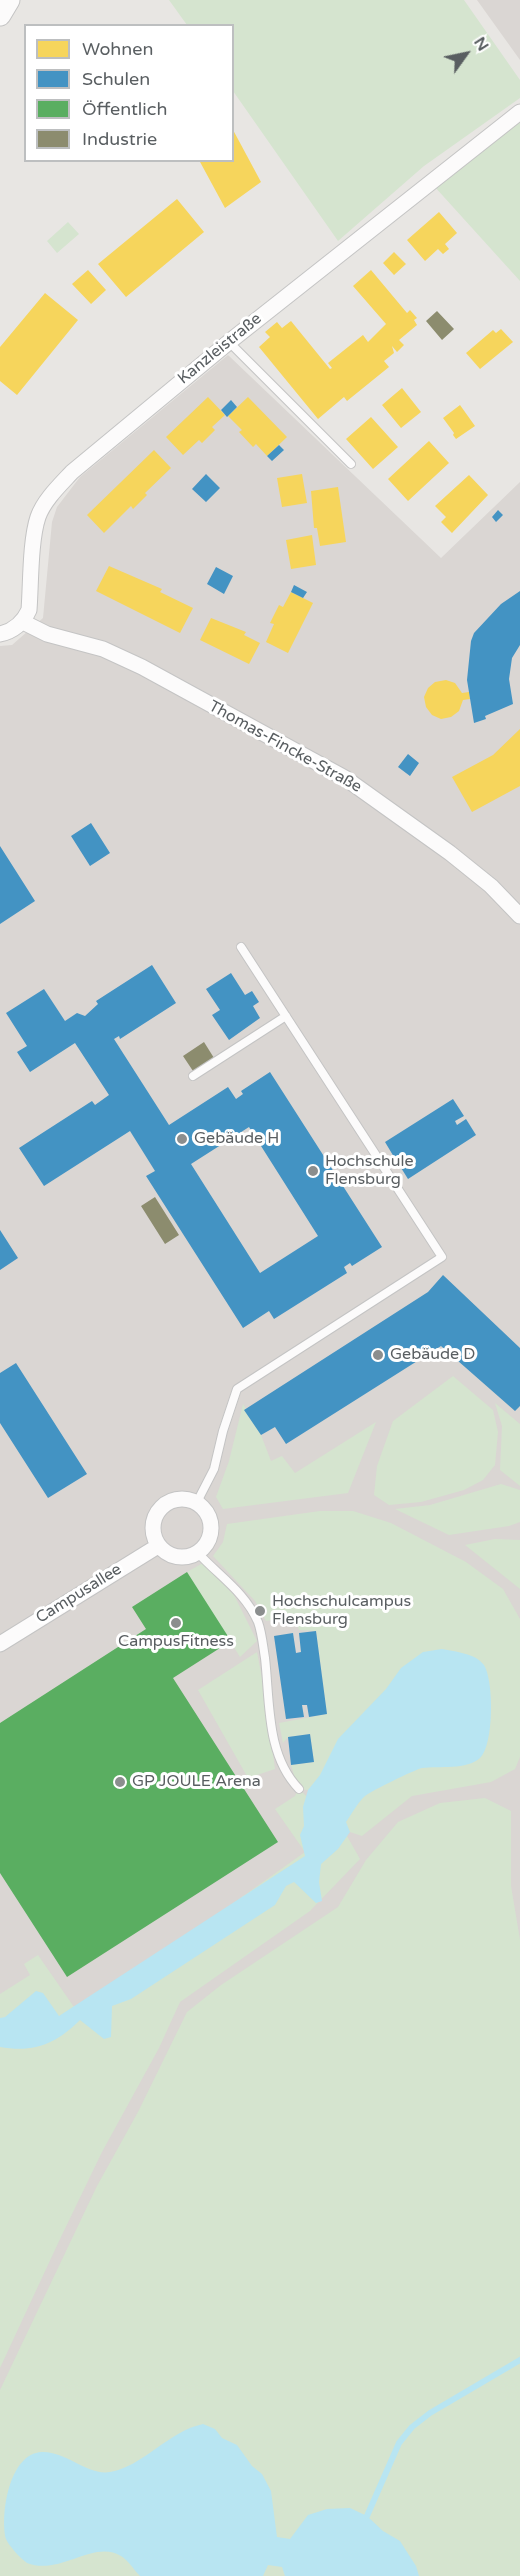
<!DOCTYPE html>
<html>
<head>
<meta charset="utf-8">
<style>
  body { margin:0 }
  #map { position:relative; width:520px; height:2576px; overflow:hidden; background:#e8e6e3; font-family:"Varela Round",sans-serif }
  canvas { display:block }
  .legend { position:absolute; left:24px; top:24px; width:210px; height:138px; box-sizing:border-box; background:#fff; border:2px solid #bdbfc0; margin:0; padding:8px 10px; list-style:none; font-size:18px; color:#595e61 }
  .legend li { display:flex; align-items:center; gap:12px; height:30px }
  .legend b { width:30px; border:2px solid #bdbfc0 }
  .north { position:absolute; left:436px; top:24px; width:60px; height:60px; -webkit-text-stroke:4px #fff; paint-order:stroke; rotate:57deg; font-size:16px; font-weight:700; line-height:24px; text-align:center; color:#595e61 }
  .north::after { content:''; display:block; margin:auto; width:21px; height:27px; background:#595e61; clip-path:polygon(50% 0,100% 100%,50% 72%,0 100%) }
</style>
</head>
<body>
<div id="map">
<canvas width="520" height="2576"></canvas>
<ul class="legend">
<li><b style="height:16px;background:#f6d55c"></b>Wohnen</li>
<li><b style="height:16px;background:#4393c3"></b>Schulen</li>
<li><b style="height:16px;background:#5aae61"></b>Öffentlich</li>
<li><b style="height:16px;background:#8c8c6e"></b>Industrie</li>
</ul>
<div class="north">N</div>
</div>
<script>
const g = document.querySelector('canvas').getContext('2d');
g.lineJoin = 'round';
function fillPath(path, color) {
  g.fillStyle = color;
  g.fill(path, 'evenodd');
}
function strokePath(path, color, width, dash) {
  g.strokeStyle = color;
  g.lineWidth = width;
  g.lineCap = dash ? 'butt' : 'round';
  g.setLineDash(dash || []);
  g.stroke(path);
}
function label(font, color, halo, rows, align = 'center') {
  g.font = font + ' "Varela Round",sans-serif';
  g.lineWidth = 6;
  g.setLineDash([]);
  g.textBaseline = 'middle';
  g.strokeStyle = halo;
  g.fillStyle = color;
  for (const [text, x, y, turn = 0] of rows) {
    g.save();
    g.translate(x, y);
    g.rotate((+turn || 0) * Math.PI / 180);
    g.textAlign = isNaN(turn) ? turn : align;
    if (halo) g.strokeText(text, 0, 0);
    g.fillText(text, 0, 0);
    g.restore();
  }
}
const education = new Path2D(`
  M477,0H520V60Z
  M228,355L441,558L520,482V2576H0V646L12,645L43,618L52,522L57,507L80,477Z`);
const green = new Path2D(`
  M169,0H464L520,80V98L424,166L338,241L233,91L232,26L187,25Z
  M520,122V281L434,186Z
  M68,222L79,234L57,253L47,241Z
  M453,1376L493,1410L498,1432L495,1465L483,1480L464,1490L421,1502L389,1505L374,1495L377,1466L393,1421Z
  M495,1403L520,1424V1486L500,1470L502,1426Z
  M243,1404L261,1435L271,1461L282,1456L295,1473L376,1422L348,1493L223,1509L216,1497L229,1461Z
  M501,1484L520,1490V1522L509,1526L449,1535L395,1509L430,1505Z
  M320,1511H353L391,1523L466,1562L503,1589L520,1619V1757L515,1769L491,1782L412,1796L362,1836L350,1832L308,1790L299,1789L347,1836L360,1859L310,1911L180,2002L159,2048L102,2152L60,2239L0,2368V1994L30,1975L24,1964L38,1955L74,2007L232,1904L305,1852L275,1809L295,1796L298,1789L291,1765L314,1762L310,1734L288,1737L283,1743L279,1723L327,1714L316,1631L299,1630L294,1617L266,1621L255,1601L213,1556L223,1542L227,1524Z
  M495,1539L520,1540V1589L465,1545Z
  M203,1563L234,1595L257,1641L240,1657L187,1572Z
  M257,1652L266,1699L275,1769L248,1778L198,1690Z
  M485,1798L511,1811V1886L520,1940V2576H0V2390L97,2186L138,2112L187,2012L221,1985L338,1907L366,1860L398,1822L440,1803Z`);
const water = new Path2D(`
  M442,1649C456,1652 475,1653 484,1665C494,1681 494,1745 480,1758C467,1770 439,1766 422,1768C414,1770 371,1791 365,1796C357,1803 352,1814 346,1822L350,1832L338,1849L321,1864L319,1882L322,1901L316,1903L294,1882L286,1886L275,1905L131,1999L112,2006L111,2037L104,2039L80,2020C56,2044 34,2053 0,2047V2018L5,2017L36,1991L43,1993L59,2016L305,1856L300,1835L304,1826L303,1807L308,1790L320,1775L338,1739L386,1689L401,1668L423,1652Z
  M203,2424L215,2429L222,2438L237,2445L252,2466L262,2474L271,2491L277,2537L290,2539L308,2515L327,2509L350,2508L367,2516L383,2531L400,2541L416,2566L419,2576H285L282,2567L268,2565L263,2576H140C134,2570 128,2560 121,2556C94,2539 60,2576 27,2563C21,2559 9,2546 6,2539C0,2515 9,2453 42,2452C66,2451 88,2476 110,2472C142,2467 169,2431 203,2424Z`);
const homes = new Path2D(`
  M232,128L261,182L225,208L199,160H232Z
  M177,199L204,232L126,297L98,264Z
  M439,212L457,233L445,244L449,249L443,254L438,249L425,261L407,240Z
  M394,252L406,264L394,275L383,263Z
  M88,270L106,290L91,304L72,284Z
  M371,270L407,313L410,310L417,318L414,320L417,325L399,340L404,345L397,352L392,346L394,353L384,361L389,367L347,401L344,397L318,419L259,347L270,337L265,332L277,322L282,328L291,321L330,369L332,368L328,363L363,335L368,342L386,324L353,286Z
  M45,293L78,320L17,395L0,381V347Z
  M501,329L513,342L480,369L466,353L493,330L496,333Z
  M402,388L421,412L401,428L382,405Z
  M208,397L225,415L212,427L215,430L202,443L199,440L183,455L166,437Z
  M248,397L287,437L267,456L256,444L253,447L239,432L242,430L228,416Z
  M460,405L475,426L456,439L453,435L454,433L443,418Z
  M371,417L398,447L373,469L346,439Z
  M429,441L449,463L408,501L388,479Z
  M154,450L171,468L145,493L147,495L133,509L131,506L104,533L87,515Z
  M302,474L307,503L282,507L277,478Z
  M469,475L488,495L452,533L441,522L446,517L435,506Z
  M338,487L346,542L320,546L317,528H314L311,491Z
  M312,535L316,565L291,569L286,540Z
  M109,566L162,589L160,592L193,608L180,633L96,591Z
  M291,592L313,603L288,653L266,642L274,624L270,623L279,605L283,607Z
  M211,618L246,632L244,635L260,643L249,664L200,640Z
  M446,680L455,683L462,693L469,692L470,699L463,700L459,711L451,717L441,719L432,715L426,707L424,697L428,688L435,682Z
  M520,729V786L472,812L452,777L493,755Z`);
const schools = new Path2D(`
  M231,400L237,407L227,417L221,410Z
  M279,445L284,450L272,461L267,456Z
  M206,474L220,488L206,502L192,489Z
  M498,510L503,515L496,522L492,517Z
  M216,567L233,576L224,594L207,584Z
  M294,585L307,592L303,598L291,592Z
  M520,591V645L512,658L509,679L513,704L485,716L486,719L474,723L467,680L471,641L474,633L501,604Z
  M408,754L419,763L410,776L398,767Z
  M91,823L110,853L90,866L71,836Z
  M0,846L35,901L0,924Z
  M152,965L176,1003L120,1039L119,1036L114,1039L169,1125L228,1087L236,1099L243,1094L241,1091L270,1072L382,1247L352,1266L350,1263L344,1267L347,1273L274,1319L269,1311L243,1328L146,1176L155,1171L130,1131L44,1186L19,1148L92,1101L95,1105L109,1095L75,1043L30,1072L17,1052L27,1046L6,1013L44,989L65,1021L77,1013L85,1016L98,1004L96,1001ZM249,1127L318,1236L260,1273L191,1164Z
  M231,973L245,995L252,991L259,1002L253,1006L260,1018L229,1040L212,1015L220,1010L206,989Z
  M453,1099L464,1116L455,1121L457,1125L466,1119L476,1135L408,1179L398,1163L402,1160L399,1155L394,1157L385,1142Z
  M0,1230L18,1258L0,1270Z
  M443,1275L520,1348V1406L515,1411L441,1346L286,1444L275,1427L261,1435L244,1410L428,1292Z
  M16,1363L87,1474L48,1498L0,1423V1373Z
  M316,1631L327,1714L309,1717L307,1705H302L304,1717L286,1719L274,1636L293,1633L296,1653L301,1652L299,1633Z
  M310,1734L314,1762L291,1765L288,1737Z`);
const public = new Path2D(`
  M187,1572L231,1641L173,1678L278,1842L67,1977L0,1873V1723L146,1629L132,1607Z`);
const industry = new Path2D(`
  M437,311L454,329L442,340L426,321Z
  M204,1042L214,1058L193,1071L183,1056Z
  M155,1197L179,1235L165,1244L141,1206Z`);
const stream = new Path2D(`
  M367,2516L399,2443L412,2427L430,2413L520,2360`);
const lane = new Path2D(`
  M229,342L351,464
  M193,1076L286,1016
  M197,1502L214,1469L223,1431L237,1389L442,1257L241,947
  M198,1553C219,1576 245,1592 258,1622C262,1633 263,1646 265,1658C270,1702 266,1755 299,1789`);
const street = new Path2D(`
  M23,622L47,634L103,649L142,667L345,778L450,853L491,886L520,916
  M0,634C14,631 23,623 29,610C31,584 30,541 38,517C44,500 60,485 72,472L229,342L520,112
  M153 1528a29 29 0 1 1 58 0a29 29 0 1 1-58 0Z
  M0,1644L158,1546`);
const secondary = new Path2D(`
  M0,15L9,0`);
const markers = [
  [182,1139,6,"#8b8e8e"],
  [313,1171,6,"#8b8e8e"],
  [378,1355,6,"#8b8e8e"],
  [260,1611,6,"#8b8e8e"],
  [176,1623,6,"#8b8e8e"],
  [120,1782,6,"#8b8e8e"]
];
const streetNames = [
  ["Kanzleistraße",220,349,-39],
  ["Thomas-Fincke-Straße",285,747,29],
  ["Campusallee",79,1594,-32]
];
const poiNames = [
  ["Gebäude H",194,1139],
  ["Hochschule",325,1162],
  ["Flensburg",325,1180],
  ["Gebäude D",390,1355],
  ["Hochschulcampus",272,1602],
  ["Flensburg",272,1620],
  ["CampusFitness",176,1642,"center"],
  ["GP JOULE Arena",132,1782]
];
fillPath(education, '#dad6d3');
fillPath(green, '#d5e4cf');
fillPath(water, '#b8e5f2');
fillPath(homes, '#f6d55c');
fillPath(schools, '#4393c3');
fillPath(public, '#5aae61');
fillPath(industry, '#8c8c6e');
strokePath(stream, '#b8e5f2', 6);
strokePath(lane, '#c4c4c4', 10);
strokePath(street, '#c4c4c4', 17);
strokePath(secondary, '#c4c4c4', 23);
strokePath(lane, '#fcfbfb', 8);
strokePath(street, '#fcfbfb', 15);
strokePath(secondary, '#fcfbfb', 21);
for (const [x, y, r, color] of markers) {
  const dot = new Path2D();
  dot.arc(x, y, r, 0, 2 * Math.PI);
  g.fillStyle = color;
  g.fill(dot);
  strokePath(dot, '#fff', 2);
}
label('16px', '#595e61', '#fff', streetNames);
label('16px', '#595e61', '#fff', poiNames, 'left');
</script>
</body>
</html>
